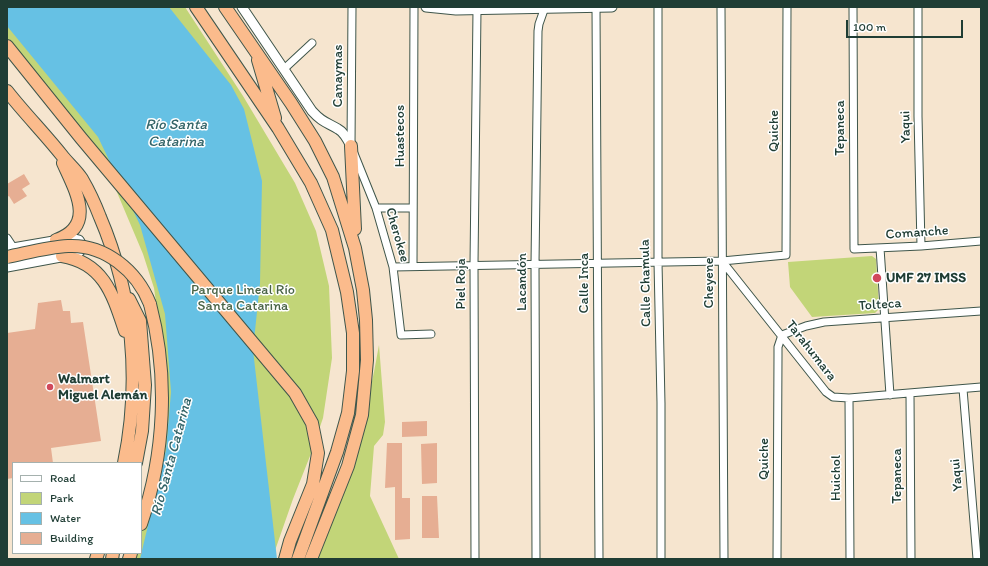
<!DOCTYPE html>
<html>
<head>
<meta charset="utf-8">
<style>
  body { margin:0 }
  #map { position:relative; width:988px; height:566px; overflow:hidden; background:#f6e5cf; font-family:Itim,sans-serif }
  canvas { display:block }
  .frame { position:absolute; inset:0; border:8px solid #1f3d34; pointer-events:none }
  .legend { position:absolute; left:12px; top:462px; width:130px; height:92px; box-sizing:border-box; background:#fff; border:1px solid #a5b1ae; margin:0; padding:5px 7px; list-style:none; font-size:12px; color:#1f3d34 }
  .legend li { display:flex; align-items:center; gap:8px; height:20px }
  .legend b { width:20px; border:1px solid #a5b1ae }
  .scale { position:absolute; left:846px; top:20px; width:117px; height:18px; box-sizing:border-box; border:2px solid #1f3d34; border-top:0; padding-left:5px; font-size:12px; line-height:14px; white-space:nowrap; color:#1f3d34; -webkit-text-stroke:3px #fff; paint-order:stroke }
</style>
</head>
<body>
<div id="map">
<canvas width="988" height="566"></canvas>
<div class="frame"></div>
<ul class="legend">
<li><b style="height:5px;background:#fff"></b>Road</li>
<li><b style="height:11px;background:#c2d578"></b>Park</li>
<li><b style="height:11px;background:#66c1e4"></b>Water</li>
<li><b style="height:11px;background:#e6ae93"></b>Building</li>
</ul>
<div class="scale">100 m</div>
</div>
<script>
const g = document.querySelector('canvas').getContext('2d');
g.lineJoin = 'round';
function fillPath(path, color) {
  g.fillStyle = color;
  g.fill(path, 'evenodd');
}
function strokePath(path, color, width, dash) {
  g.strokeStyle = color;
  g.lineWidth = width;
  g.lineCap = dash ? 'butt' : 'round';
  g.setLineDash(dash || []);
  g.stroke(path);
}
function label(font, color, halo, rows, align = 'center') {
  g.font = font + ' Itim,sans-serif';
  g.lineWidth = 3;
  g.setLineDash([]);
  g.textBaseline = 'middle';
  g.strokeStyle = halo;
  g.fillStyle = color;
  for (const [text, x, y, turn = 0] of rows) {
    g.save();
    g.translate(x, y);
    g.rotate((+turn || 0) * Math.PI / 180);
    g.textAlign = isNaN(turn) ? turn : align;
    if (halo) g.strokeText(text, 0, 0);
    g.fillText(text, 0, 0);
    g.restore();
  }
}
const green = new Path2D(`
  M7,7H185L243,96L295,183L316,231L329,286L332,358L323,418L310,456L293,499L272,559H129L130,553H141V518L162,419L161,338L154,288L143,254L116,190L79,128L7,39Z
  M872,256L876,259L879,309L875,313L812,317L790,287L788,262Z
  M379,345L385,422L383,435L374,446L370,496L399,559H318C328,521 344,486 355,449C365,415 373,380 379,345Z`);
const water = new Path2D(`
  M7,7H169L231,85L244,109L262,181L260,283L253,350L277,559H140L166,450L171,392L165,314L140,225L98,137L7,26Z`);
const building = new Path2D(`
  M24,174L30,184L22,189L27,196L14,204L9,196L7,197V184Z
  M61,300L63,311H70L71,323L83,322L101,441L51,448L53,463H13V478L7,479V333L35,329L38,303Z
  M427,421V436L402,437V422Z
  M387,443H402V498H410V539L395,540V487L385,488Z
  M437,443V483L422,484L421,444Z
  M422,496H437L439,538H422Z`);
const minor = new Path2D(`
  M352,7L351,146L376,208L393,267L401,335L431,334
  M596,7L599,559
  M658,7V262L661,403V559
  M721,7L724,559
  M853,7L854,249L921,246L981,241
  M918,7V116L921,246
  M284,69L312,43
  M376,208H413
  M7,238L13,247
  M880,248L890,395
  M722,261L826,392L833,397L849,398L981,387
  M413,266L414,7
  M393,267L722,261L786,255L787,7
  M963,389L977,559
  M910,393L911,559
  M849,398L850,559
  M475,559L474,264L477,10
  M536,559L535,264L538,31L539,24L545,7
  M777,559L778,355V347L782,335L806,326L824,322L981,311`);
const tertiary = new Path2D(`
  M242,7L312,111C322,122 326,122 338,129C344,132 348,140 351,146
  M426,7L456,10L612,7
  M7,249L71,238L79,240L82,245L81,250L77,254L7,267`);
const trunk = new Path2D(`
  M196,7L278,128L311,183L332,230L347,292L353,333V371L348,413L337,452L298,559
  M225,7L291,103L315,141L333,177L355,248L363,290L366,320L367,360L362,415L348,466L311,559
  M7,46L81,138L295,393L312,423L318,453L313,484L290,541L285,559
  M258,60L275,118
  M7,91C25,114 46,135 64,158C70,165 77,171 82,179C89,191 95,204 100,217C133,294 141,381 124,463
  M351,146L355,229
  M56,240C97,226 75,190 63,163
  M62,256C104,263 113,295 125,331
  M129,299L140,321L145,385L142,431L136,463
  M141,524C165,454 169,376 150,304
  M96,559L98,553
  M112,559L113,553
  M129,559L131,553`);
const trunkBridge = new Path2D(`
  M7,257C27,253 48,247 68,246C105,244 137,271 150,304`);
const markers = [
  [877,278,5,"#d1495b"],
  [50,387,4,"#d1495b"]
];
const streetNames = [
  ["Canaymas",338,76,-90],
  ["Yaqui",906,127,-91],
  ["Tepaneca",840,128,-90],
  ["Quiche",774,131,-90],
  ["Huastecos",400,136,-90],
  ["Comanche",917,233,-4],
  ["Cherokee",397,235,74],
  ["Lacandón",522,282,-90],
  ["Calle Inca",584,283,-90],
  ["Calle Chamula",646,283,-91],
  ["Cheyene",709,283,-90],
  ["Piel Roja",461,284,-90],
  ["Tolteca",880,305,-4],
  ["Tarahumara",811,351,52],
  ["Quiche",764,459,-90],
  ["Yaqui",957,475,-95],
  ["Tepaneca",897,476,-90],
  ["Huichol",836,478,-90]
];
const poiNames = [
  ["UMF 27 IMSS",886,278],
  ["Walmart",58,379],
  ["Miguel Alemán",58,395]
];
const parkNames = [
  ["Parque Lineal Río",243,290],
  ["Santa Catarina",243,306]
];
const waterNames = [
  ["Río Santa",176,125],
  ["Catarina",176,142],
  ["Río Santa Catarina",172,457,-75]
];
fillPath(green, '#c2d578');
fillPath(water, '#66c1e4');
fillPath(building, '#e6ae93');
strokePath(minor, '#3f564b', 9);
strokePath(tertiary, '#3f564b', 11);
strokePath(trunk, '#3f564b', 14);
strokePath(minor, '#fff', 7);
strokePath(tertiary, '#fff', 9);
strokePath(trunk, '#fbbb8c', 12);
strokePath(trunkBridge, '#3f564b', 14, []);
strokePath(trunkBridge, '#fbbb8c', 12);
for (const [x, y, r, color] of markers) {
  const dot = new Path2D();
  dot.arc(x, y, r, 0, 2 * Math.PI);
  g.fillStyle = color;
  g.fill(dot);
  strokePath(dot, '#fff', 1.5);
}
label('14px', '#1f3d34', '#fff', streetNames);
label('bold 14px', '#1f3d34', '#fff', poiNames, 'left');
label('14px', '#486345', '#fff', parkNames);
label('italic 15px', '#346569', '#fff', waterNames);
</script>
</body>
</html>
